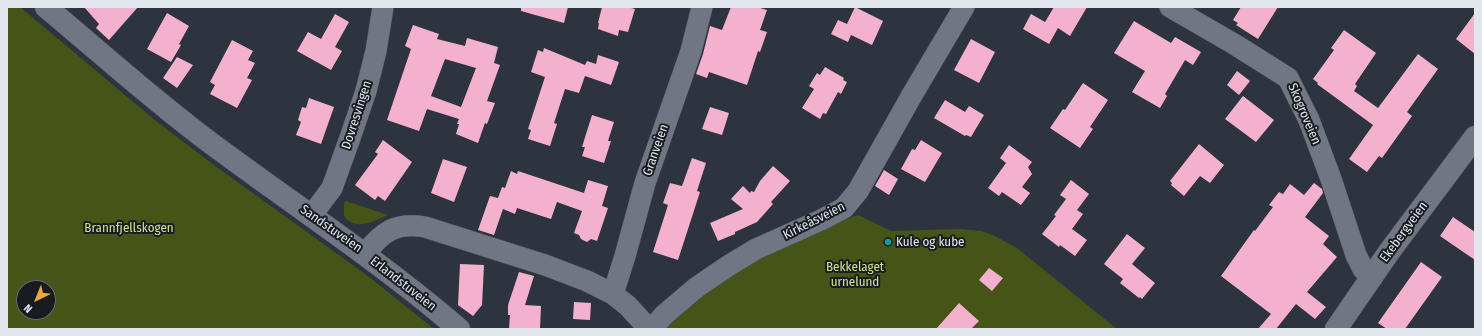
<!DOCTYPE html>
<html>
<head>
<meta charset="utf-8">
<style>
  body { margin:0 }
  #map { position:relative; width:1482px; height:336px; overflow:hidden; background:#2e343f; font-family:"Fira Sans Condensed",sans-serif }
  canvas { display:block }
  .frame { position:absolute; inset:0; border:8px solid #e1e5ec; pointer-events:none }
  .north { position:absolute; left:16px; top:280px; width:40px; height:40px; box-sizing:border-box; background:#191b20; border:1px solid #696c72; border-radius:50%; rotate:223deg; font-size:11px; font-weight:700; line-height:16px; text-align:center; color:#e1e5ec }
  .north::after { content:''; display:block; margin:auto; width:14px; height:18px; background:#eba93a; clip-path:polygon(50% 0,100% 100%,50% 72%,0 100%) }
</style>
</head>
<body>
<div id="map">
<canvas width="1482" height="336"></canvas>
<div class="frame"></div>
<div class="north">N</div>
</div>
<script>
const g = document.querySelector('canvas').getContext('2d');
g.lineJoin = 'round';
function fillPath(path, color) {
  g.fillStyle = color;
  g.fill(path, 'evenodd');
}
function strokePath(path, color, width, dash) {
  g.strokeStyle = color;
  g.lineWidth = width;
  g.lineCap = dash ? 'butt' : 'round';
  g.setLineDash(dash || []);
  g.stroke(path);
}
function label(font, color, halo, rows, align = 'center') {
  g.font = font + ' "Fira Sans Condensed",sans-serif';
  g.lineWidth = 4;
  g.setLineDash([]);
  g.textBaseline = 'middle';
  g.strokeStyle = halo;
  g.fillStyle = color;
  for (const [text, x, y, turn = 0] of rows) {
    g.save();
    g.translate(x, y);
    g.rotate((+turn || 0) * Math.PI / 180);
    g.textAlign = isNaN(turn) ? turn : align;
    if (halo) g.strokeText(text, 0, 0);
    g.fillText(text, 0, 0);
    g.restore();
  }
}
const green = new Path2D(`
  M7,7H20L156,121L218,168L368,276L434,329H7ZM24,288H48V312H24Z
  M346,201L388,215C374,221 356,232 344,216V203Z
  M858,215L891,231L960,229L981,231L993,235L1017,248L1117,329H663L751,254Z`);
const building = new Path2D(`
  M84,7H138L109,40L96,28L99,24Z
  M521,7H568L564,23L521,11Z
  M602,7H627L635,9L628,32L619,30L618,36L598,29L599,23H598Z
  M731,7H757L767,10L760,30L767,32L760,52L758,51L747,85L709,72L707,78L696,74L703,54L710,26L722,30Z
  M855,7L883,21L872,45L851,35L848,42L831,34L838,20L847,24Z
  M1054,7H1087L1070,36L1058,28L1049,44L1023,29L1031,14L1045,22Z
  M1241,7H1278L1258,39L1236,25L1238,23L1233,20Z
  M167,13L189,26L179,44L181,45L171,62L147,49Z
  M1475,13V54L1456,39Z
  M335,14L349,22L335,47L342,51L331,70L297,51L308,32L321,39Z
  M1134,21L1171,43L1175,37L1201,52L1193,65L1185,60L1165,94L1167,96L1160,108L1132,92L1145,71L1114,53Z
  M413,25L439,34L437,39L465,46L467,38L498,47L494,63L500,65L487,101L495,103L487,124L485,123L478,143L456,134L459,124H457L459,119L427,109L419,131L387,120L411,49L405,46ZM445,59L476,68L461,107L431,96Z
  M1344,30L1376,53L1355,84L1357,86L1354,91L1378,108L1418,54L1438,69L1407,112L1412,116L1382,158L1379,156L1367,172L1349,159L1373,125L1317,84L1318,83L1313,79L1334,50L1331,48Z
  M971,39L995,52L979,83L954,70Z
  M232,40L253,51L248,60L255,63L247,78L252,80L237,108L210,94L215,85L210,82Z
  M544,48L585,65L587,61L596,64L598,55L619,62L611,85L585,76L579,93L565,89L554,123L557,124L550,146L528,139L531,130L528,129L545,77L531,72L538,50L543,52Z
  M177,57L193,65L177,88L163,78Z
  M825,67L844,78L843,80L847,82L841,94L838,92L826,114L823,113L820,119L802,108L814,89L809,86L817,73L820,75Z
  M1237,71L1250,81L1239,95L1227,85Z
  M1083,83L1108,100L1090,127L1093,129L1080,148L1050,128L1063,109L1065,110Z
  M1243,96L1274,120L1256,142L1225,119Z
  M309,98L334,107L321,144L296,135L301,122L298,120L302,107L306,108Z
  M945,100L965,112L969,106L984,115L971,137L966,135L965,136L934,118Z
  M710,107L729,113L722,135L702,129Z
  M592,115L614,122L608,141H611L604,163L582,156L585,147H582Z
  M383,140L412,162L385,201L378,196L375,200L355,185L378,154L375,152Z
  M921,140L942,153L925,182L901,169L912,149L915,150Z
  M1199,144L1224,165L1210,183L1200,176L1184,196L1171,185L1172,183L1170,181Z
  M1009,145L1032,162L1028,167L1032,174L1022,187L1030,193L1021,205L1002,192L999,196L988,188L1006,163L1000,158Z
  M692,158L706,163L697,191L700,192L678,260L653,252L668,205L663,203L670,183L682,186Z
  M443,159L467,167L454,202L431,193Z
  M773,166L790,181L771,202L773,204L757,222L735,232V234L718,241L710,223L743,209L731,199L743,186L750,193L751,191L754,192L760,181Z
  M884,170L898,179L889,195L875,186Z
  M511,171L517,174L518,171L584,193L588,180L608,186L602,206L608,208L597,241L591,239L587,242L581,239L579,235L574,233L582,211L557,202L551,219L517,208L515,214L503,209L494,235L478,230L490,196L498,198L502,187L505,188Z
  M1071,180L1089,194L1077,210L1083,214L1072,229L1087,240L1075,256L1060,245L1059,247L1042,234L1056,216L1054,215L1066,199L1060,195Z
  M1314,183L1322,189L1323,193L1305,217L1329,236L1323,244L1337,257L1307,292L1326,307L1315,319L1296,304L1276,329H1258L1271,314L1221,276L1254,230L1255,231L1273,207L1269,205L1279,192L1283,194L1290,184L1304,195Z
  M1453,217L1475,232V260L1440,236Z
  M1127,234L1145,248L1132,264L1155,283L1142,299L1140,297L1139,298L1120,283L1123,279L1104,264Z
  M1421,262L1442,277L1405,329H1387L1378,323Z
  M460,264L484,265L482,305L473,316L458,305Z
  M989,268L1003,278L992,291L979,280Z
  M519,272L534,276L525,305L541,306L540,329H509L510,315H508V305Z
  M574,302L591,303L590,320L573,319Z
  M959,303L979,321L971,329H936Z`);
const minor = new Path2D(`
  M1170,7L1234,44L1288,78L1309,120L1331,179L1356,255L1363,269L1372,278
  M311,216L332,188L350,138L366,91L376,51L383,7
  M365,254C382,232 395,222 425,227L545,265L587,281L613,294L628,306L649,329
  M613,294L625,256L645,183L691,51L702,7
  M652,329L664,315L697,287L728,266L756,249L821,220L844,208L858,191L912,95L964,7`);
const tertiary = new Path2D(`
  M46,7C101,53 154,101 212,144C294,205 381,262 459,329
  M1336,329L1389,252L1475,137`);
const markers = [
  [888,242,4,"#0f9aa8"]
];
const streetNames = [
  ["Skogroveien",1304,114,67],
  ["Dovresvingen",357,115,-72],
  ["Granveien",656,150,-71],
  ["Kirkeåsveien",814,221,-27],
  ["Sandstuveien",331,229,35],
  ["Ekebergveien",1404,232,-54],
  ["Erlandstuveien",403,284,38]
];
const parkNames = [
  ["Brannfjellskogen",129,228],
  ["Bekkelaget",855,267],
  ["urnelund",855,282]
];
const poiNames = [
  ["Kule og kube",896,242]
];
fillPath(green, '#465418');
fillPath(building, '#f4b1ce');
strokePath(minor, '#4b5059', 22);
strokePath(tertiary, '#4b5059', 23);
strokePath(minor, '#707683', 21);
strokePath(tertiary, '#707683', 22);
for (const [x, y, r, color] of markers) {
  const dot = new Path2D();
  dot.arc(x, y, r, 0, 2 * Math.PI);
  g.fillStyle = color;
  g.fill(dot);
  strokePath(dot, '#191b20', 1.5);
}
label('13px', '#e1e5ec', '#191b20', streetNames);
label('13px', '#cce58d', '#191b20', parkNames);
label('13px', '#e1e5ec', '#191b20', poiNames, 'left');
</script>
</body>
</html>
